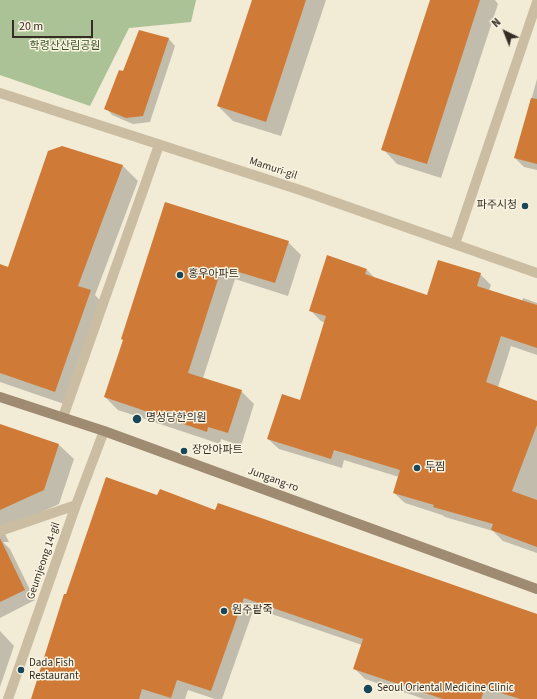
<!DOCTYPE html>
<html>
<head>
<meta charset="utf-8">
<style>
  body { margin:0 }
  #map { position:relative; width:537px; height:699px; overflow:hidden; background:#f2ebd6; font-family:"Source Sans 3",sans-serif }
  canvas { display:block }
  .north { position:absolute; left:485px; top:12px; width:40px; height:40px; -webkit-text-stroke:3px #faf4e2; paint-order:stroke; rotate:317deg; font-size:11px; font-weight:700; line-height:16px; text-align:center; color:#352d24 }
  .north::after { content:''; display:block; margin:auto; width:14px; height:18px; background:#352d24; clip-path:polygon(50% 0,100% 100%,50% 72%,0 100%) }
  .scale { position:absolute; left:12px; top:20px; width:81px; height:18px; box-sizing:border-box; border:2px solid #352d24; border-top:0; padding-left:5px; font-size:12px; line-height:14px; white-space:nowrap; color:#352d24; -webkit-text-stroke:3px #faf4e2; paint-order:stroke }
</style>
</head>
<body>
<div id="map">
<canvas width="537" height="699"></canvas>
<div class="north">N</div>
<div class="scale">20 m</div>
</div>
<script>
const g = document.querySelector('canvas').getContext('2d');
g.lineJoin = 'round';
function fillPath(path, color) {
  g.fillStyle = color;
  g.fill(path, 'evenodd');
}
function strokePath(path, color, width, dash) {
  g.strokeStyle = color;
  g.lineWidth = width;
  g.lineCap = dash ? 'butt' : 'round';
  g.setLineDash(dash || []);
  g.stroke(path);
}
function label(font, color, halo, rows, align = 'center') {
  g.font = font + ' "Source Sans 3","Noto Sans KR",sans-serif';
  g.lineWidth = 3;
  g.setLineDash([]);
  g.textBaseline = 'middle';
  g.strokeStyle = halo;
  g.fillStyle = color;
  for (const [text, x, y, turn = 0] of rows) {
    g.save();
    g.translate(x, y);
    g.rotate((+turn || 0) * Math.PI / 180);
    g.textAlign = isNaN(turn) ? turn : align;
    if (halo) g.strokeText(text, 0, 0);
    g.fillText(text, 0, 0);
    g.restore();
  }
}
const green = new Path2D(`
  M0,0H196L191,22L129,28L90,106L0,75Z`);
const shadow = new Path2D(`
  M253,0H326L281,136L233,121L218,106Z
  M431,0H495L498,4L441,178L397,164L383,149Z
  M140,31L169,39L175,46L150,122L133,124L112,115L106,108L123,73Z
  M537,79V170L524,167L515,158Z
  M62,147L123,166L138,181L95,295L105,306L70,406L0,382V265L9,268Z
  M165,203L288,242L301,255L288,296L235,279L203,378L241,391L254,404L241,446L221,439L220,444L118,410L105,397L124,340Z
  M367,270L376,279L427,296L480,274L491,285L489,290L522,301L523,298L537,303V355L511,346L498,387L537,402V553L503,541L493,531L445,517L442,515L405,503L394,493L399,477L344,460L342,468L279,449L268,439L301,402L325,323L321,321L310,310Z
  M0,426L59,445L74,459L59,504L3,530L9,542H3L10,549L35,600L0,618Z
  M158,496L216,511L537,614V699H424L365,679L354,668L362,645L254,608L222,699H215L188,690L185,699H32Z
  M0,631L14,646L0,687Z`);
const building = new Path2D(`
  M252,0H306L266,122L217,106Z
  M430,0H480L427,164L381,150Z
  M139,30L169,38L143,116L126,118L104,109L119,70L123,71Z
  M531,98L537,99V164L514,158Z
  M62,146L123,165L78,286L91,290L55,392L0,373V264L8,267L48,151Z
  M165,202L289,241L275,283L222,267L188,373L242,390L228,433L208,427L207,432L104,397L123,340L121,339Z
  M327,255L367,269L365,274L427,295L438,260L481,273L477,286L537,305V348L501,336L486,382L537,401V425L512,491L537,500V547L491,530L493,524L433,507L434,505L393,493L400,470L334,450L331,459L267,439L282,394L300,400L326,316L309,311Z
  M0,424L59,444L44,490L0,510Z
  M106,477L157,495L160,489L215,510L218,503L537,614V699H520L485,688L481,699H443L353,669L363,639L244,598L211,691L177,680L171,698L142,689L139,699H31L64,594H66Z
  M0,538L25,590L0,602Z`);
const street = new Path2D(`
  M0,93L300,190L537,273
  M455,244L537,2
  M63,417L159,145
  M0,531L76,505
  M8,699L76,505L104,431`);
const secondary = new Path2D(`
  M0,397L104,431L537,589`);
const markers = [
  [525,206,4,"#174759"],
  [180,275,4,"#174759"],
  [137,419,5,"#174759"],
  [184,451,4,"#174759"],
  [417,468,4,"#174759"],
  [224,611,4,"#174759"],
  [21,670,4,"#174759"],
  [368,689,5,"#174759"]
];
const parkNames = [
  ["학령산산림공원",65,47]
];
const streetNames = [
  ["Mamuri-gil",273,169,18],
  ["Jungang-ro",273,480,20],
  ["Geumjeong 14-gil",44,561,-71]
];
const poiNames = [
  ["파주시청",517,206,"right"],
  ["홍우아파트",188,275],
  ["명성당한의원",146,419],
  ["장안아파트",192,451],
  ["두찜",425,468],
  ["원주팥죽",232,611],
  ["Dada Fish",29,664],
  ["Restaurant",29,677],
  ["Seoul Oriental Medicine Clinic",377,689]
];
fillPath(green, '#aac295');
fillPath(shadow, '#0003');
fillPath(building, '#cf7b37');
strokePath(street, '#cbbda1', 10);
strokePath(secondary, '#9f8b72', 10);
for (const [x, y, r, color] of markers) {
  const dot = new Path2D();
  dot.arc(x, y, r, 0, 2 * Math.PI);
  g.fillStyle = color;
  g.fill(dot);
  strokePath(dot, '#faf4e2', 1.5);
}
label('11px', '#3a5526', '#faf4e2', parkNames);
label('11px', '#352d24', '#faf4e2', streetNames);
label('11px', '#352d24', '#faf4e2', poiNames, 'left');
</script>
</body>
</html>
